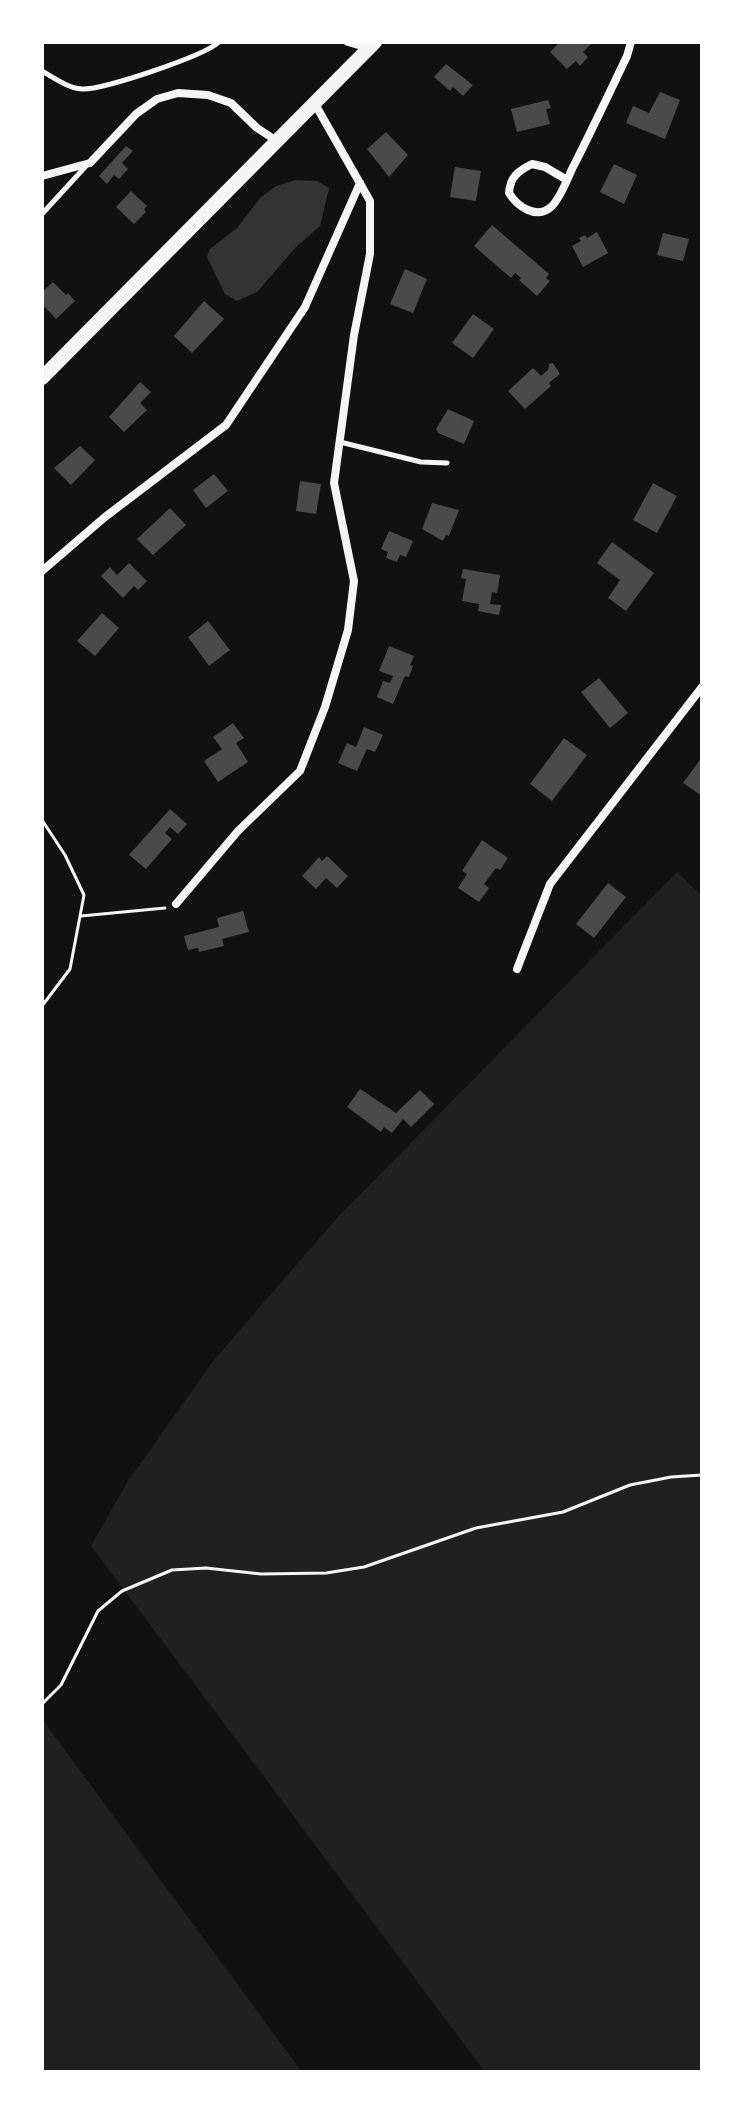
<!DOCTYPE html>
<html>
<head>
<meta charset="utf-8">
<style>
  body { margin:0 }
  #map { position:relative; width:744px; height:2114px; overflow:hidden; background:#111; font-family:"Fira Sans Condensed",sans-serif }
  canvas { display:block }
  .frame { position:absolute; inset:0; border:44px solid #fff; pointer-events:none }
</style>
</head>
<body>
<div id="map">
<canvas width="744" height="2114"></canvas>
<div class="frame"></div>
</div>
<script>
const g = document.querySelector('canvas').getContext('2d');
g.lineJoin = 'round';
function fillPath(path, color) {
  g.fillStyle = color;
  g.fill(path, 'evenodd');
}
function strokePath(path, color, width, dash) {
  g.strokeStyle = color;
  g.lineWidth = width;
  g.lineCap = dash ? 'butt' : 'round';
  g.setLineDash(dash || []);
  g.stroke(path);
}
const green = new Path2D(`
  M677,872L702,896V2072H485L91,1546L128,1481L214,1360L337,1218Z
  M42,1719L302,2072H42Z`);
const water = new Path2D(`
  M296,180L317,181L329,188L320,226L296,247L257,292L237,301L225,294L207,257L210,249L237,228L260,198L276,186Z`);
const building = new Path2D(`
  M560,42H593L583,52L588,57L580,66L576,61L567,69L550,52Z
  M446,64L473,85L463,96L453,87L450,91L434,77Z
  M660,92L680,100L665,139L626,123L633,106L649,113Z
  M548,100L551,108L546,109L550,124L517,132L511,109Z
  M386,132L408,155L389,177L367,149Z
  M126,146L133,151L122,163L128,169L119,179L114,175L107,184L99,176Z
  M614,164L637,175L624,204L600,192Z
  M455,167L481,171L476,201L450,197Z
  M131,191L147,206L144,209L146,212L134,224L116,207Z
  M492,225L549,274L546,278L550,281L537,296L519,280L521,278L515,273L511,278L474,246Z
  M597,232L608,253L583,267L572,246L581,241L579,238L585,235L587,238Z
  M663,233L689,239L683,261L657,255Z
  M405,269L427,279L413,313L390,304Z
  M53,282L66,295L68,293L75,301L56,319L42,304V292Z
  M204,301L224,319L192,353L174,336Z
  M473,314L494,329L473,358L452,343Z
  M553,363L560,374L549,383L551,386L525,409L508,391L533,368L541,376L548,370L549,364Z
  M140,382L151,392L140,403L147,410L124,432L109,417Z
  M448,409L474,421L464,444L438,433L436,429Z
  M80,446L95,460L71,485L54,468Z
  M214,474L228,491L206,508L193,490Z
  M300,481L321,484L316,514L296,511Z
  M653,483L677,496L657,533L633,520Z
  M432,503L459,510L449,536L446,535L443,541L422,529Z
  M170,508L186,525L153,555L137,539Z
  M389,531L413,541L406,557L400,555L397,562L386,558L388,552L381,549Z
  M612,542L654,573L626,611L608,598L620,580L597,563Z
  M129,563L147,581L138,590L134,586L123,598L101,576L110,567L117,575Z
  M463,569L500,575L497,593L492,592L490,604L501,605L499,615L478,611L479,604L462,601L466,579L461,578Z
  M102,613L119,628L95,656L77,641Z
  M208,621L230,650L209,666L188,637Z
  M389,646L414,656L410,665L413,666L409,677L405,676L393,704L377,697L383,681L390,683L393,676L379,671Z
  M599,678L628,713L610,728L581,692Z
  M233,723L244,738L236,743L248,762L218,782L204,761L222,749L213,737Z
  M364,727L383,735L375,752L367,749L357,771L338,763L347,743L356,747Z
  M564,738L587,755L552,801L530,784Z
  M702,757V796L683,783Z
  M170,809L187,824L178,834L170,827L165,833L172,839L146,869L129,855Z
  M482,840L508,858L500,870L496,868L484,884L489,888L479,902L458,888L467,874L462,871Z
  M327,856L348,876L337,888L326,878L316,889L302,876L319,857L322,861Z
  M608,883L626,897L594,938L576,924Z
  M243,911L249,932L222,939L224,946L199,952L198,948L188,950L184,936L219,927L217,918Z
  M360,1089L396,1113L420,1090L434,1104L411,1127L403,1119L392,1133L384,1127L381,1132L347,1107Z`);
const path = new Path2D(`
  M42,820L65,855L84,895L70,969L42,1006
  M81,916L165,908
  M42,1704L61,1685L98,1611L122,1591L172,1570L206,1568L261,1574L326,1573L364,1567L476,1528L563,1512L630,1485L671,1477L702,1475`);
const service = new Path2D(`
  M42,71C54,78 68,88 82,89C103,90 204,56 219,42
  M42,214L86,166
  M340,442L421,462L447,463`);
const minor = new Path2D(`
  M348,42L369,48
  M42,176L90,163L136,114L157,99L178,93L208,95L231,103L257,128L277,141
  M567,180L545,167L532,164C518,171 510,177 509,193C517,206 536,220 551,207C560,199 567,180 572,169C591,132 609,94 627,56L631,42
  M42,571L105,517L226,425L305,307L360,183
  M176,904L238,831L300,771L325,707L348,630L354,581L334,483L354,335L370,254V201L315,104
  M517,969L550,884L702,687`);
const tertiary = new Path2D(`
  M42,378L375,42`);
fillPath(green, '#202020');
fillPath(water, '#333');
fillPath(building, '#4a4a4a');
strokePath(path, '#f5f5f5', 3);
strokePath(service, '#f5f5f5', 5);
strokePath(minor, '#f5f5f5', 8);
strokePath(tertiary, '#f5f5f5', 14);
</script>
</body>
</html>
